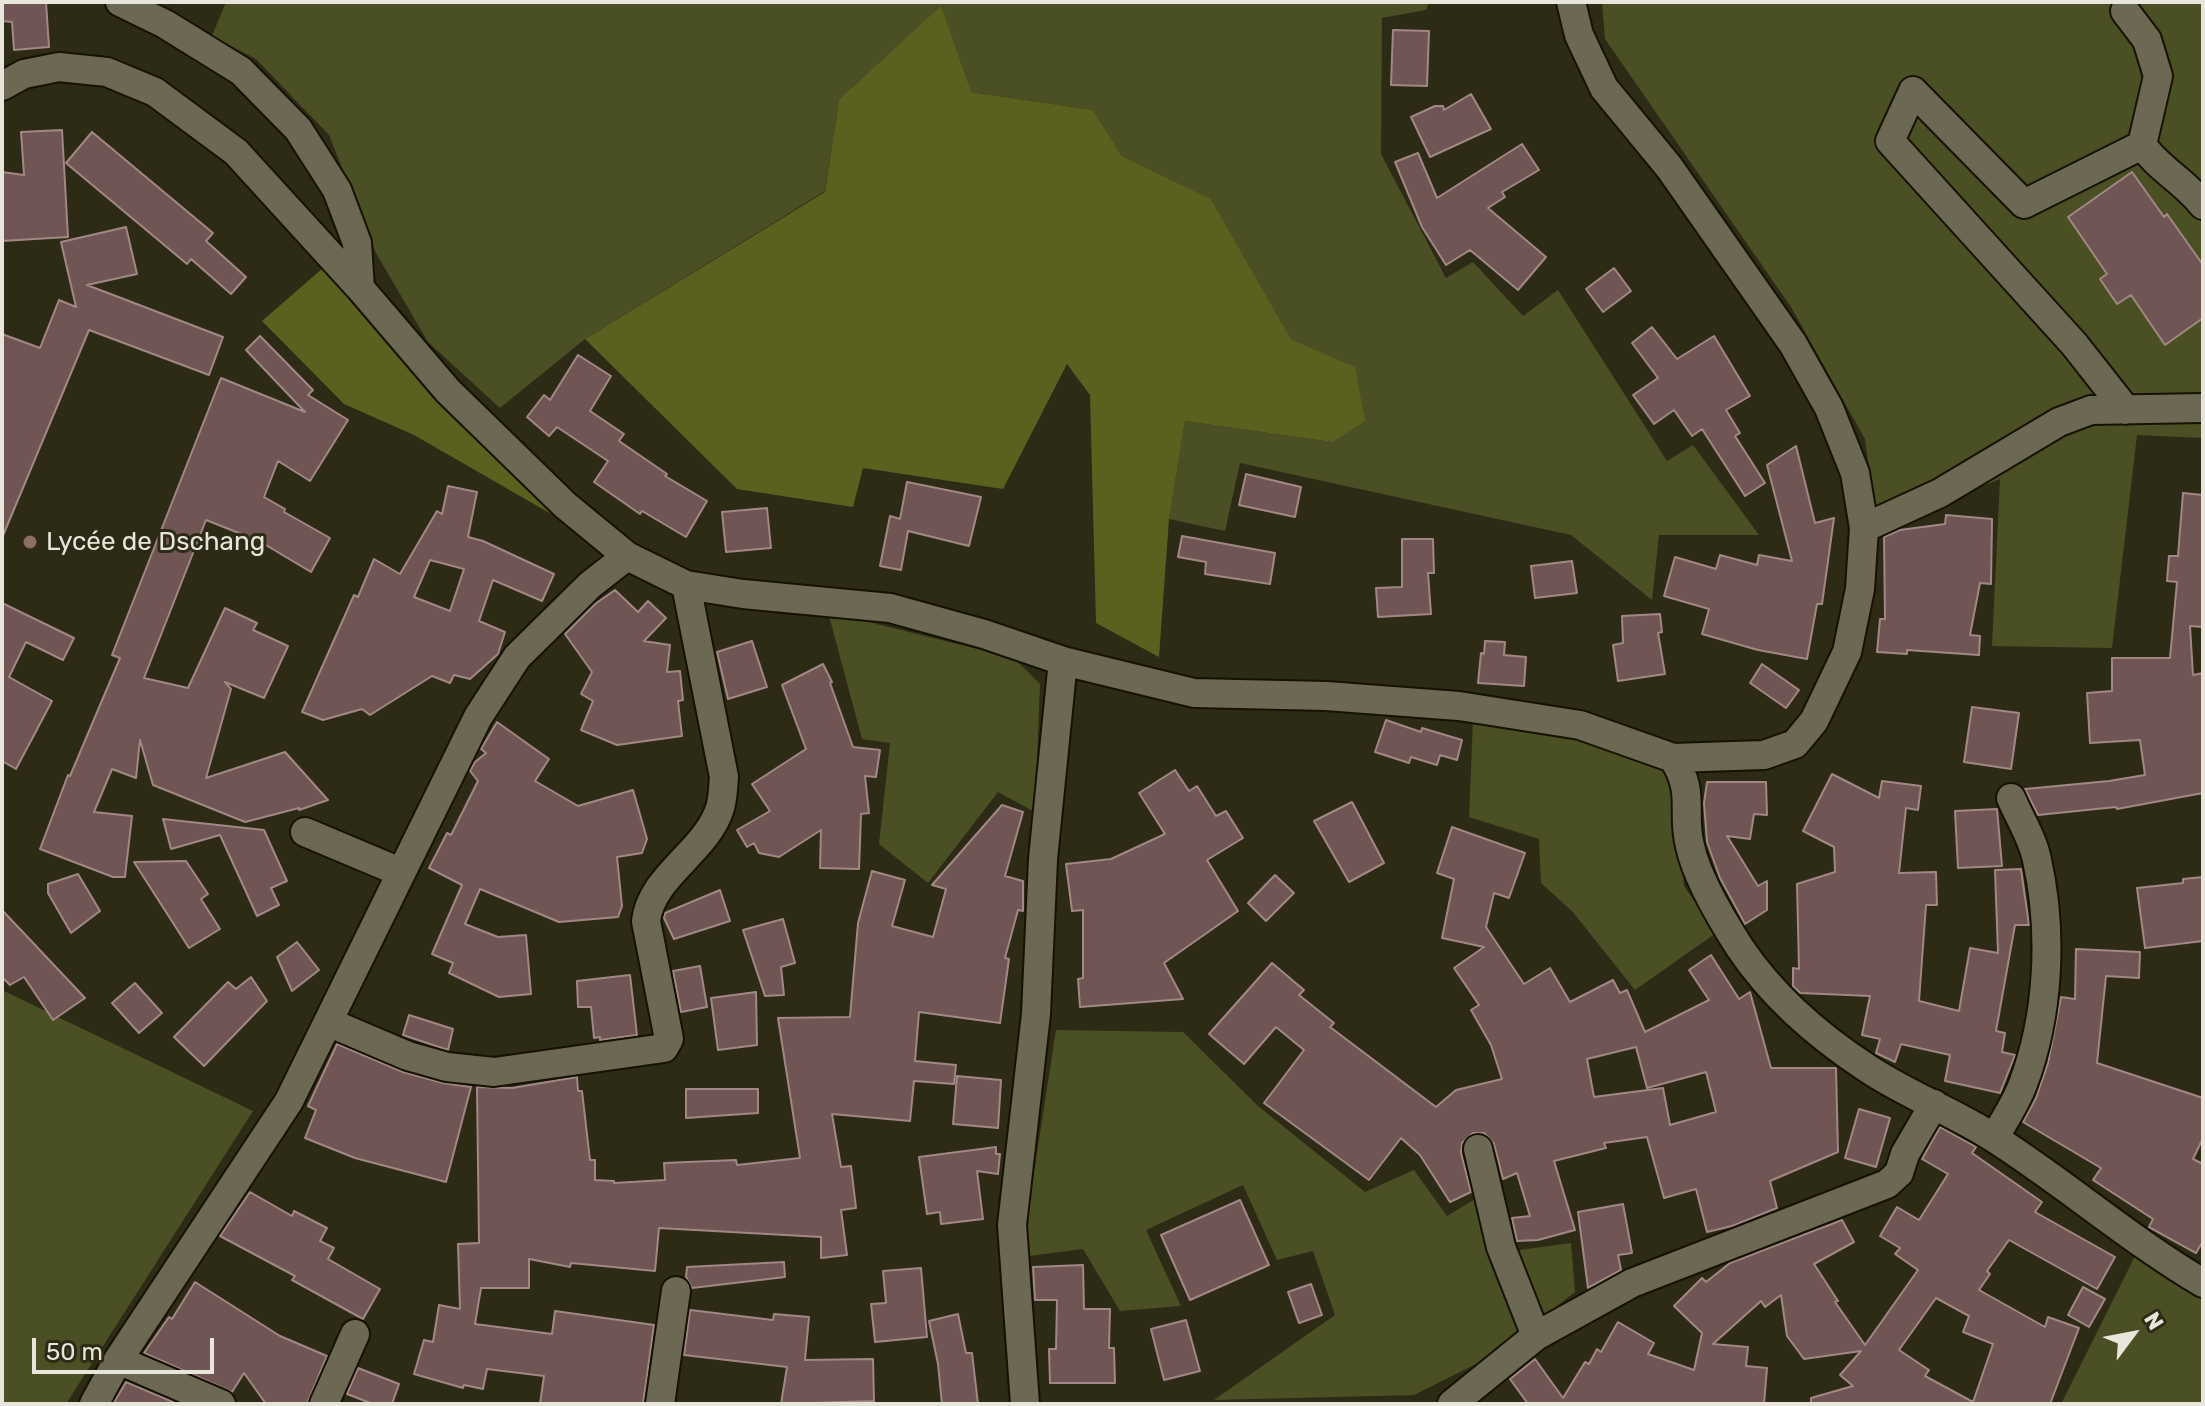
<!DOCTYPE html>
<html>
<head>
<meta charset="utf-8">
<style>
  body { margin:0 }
  #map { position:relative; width:2205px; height:1406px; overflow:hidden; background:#2d2a16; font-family:Rubik,sans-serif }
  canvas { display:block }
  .frame { position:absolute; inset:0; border:4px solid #e8e6da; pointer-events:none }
  .north { position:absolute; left:2093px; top:1294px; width:80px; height:80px; -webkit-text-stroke:6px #2d2a16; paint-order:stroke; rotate:58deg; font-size:22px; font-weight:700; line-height:32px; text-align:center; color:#e8e6da }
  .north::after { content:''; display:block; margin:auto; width:28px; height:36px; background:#e8e6da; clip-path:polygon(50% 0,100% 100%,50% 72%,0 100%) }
  .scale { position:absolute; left:32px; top:1338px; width:182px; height:36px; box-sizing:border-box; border:4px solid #e8e6da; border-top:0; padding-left:10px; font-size:24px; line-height:28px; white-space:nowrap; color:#e8e6da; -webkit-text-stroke:6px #2d2a16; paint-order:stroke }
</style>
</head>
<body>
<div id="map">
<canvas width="2205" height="1406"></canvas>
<div class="frame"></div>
<div class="north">N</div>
<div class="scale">50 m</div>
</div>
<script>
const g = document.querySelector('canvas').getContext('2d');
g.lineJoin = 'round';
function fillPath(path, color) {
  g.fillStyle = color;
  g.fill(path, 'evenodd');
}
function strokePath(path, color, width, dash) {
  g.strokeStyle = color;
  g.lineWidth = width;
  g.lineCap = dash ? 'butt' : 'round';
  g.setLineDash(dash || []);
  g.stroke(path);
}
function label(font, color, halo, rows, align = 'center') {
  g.font = font + ' Rubik,sans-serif';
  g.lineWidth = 6;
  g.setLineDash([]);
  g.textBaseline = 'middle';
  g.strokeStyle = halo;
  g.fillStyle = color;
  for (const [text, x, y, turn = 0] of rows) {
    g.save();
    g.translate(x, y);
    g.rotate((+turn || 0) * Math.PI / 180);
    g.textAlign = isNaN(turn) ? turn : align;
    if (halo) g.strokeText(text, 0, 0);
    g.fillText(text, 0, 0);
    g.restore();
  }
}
const green = new Path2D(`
  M226,2H1429L1426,10L1382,18L1381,154L1446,278L1473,262L1523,316L1558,290L1667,461L1693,445L1759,535H1659L1652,600L1571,535L1240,463L1225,531L1169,519L1185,421L1332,442L1355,367L1291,339L1211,199L1122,156L1093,110L971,92L839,100L825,191L585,339L500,408L428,342L376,253L329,135L256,59L212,36Z
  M1602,2H2203V438L2137,435L2112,648L1992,646L2000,479L1877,529L1865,439L1791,307L1605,39Z
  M828,612L1014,658L1040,684L1035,812L998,792L928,883L879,844L890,743L862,739Z
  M1473,720L1622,746L1669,769L1684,886L1716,933L1635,990L1572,911L1541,883L1539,839L1469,817Z
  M2,990L253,1111L66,1404H2Z
  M1056,1030L1183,1032L1258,1106L1365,1192L1414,1170L1447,1216L1482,1195L1498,1253L1571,1243L1575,1292L1494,1355L1414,1395L1214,1400L1335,1315L1313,1251L1277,1260L1243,1185L1146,1230L1181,1306L1120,1311L1083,1249L1021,1257Z
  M2135,1256L2203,1297V1404H2061Z`);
const forest = new Path2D(`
  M941,6L971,92L1093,110L1122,156L1211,199L1291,339L1355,367L1365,421L1332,442L1185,421L1169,519L1159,657L1096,623L1090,395L1067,364L1003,489L863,468L853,507L737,489L585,339L825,192L839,100Z
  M323,268L553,515L414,435L344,404L262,321Z`);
const building = new Path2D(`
  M2,2H46L49,47L14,50L12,22L2,21Z
  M1393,30L1429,31L1427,86L1391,85Z
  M1471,94L1491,129L1430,157L1411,117L1435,106H1443L1444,110Z
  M62,130L68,237L2,241V172L24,175L21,132Z
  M92,132L213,233L206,241L246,277L231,294L191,259L187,264L66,163Z
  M1522,144L1539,170L1502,192L1505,197L1488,208L1546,257L1518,290L1470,250L1446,265L1422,227L1395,162L1418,153L1437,198Z
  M2132,172L2164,217L2167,214L2203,265V318L2165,345L2131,295L2117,304L2100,279L2107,274L2068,217Z
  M126,227L137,274L87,285L223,337L209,375L89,330L2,538V334L40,348L59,300L76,307L61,242Z
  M1614,268L1631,291L1603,312L1586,289Z
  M1652,327L1677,359L1714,336L1750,396L1726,410L1740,433L1735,436L1765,483L1745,496L1702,429L1692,436L1674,410L1654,424L1633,395L1658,378L1632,343Z
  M260,336L313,390L308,395L348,420L310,481L278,461L264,497L285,509L284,512L330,538L311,572L259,541L206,520L144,678L188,688L225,608L257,623L253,630L288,646L264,698L225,682L231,689L206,778L285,752L328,800L299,810V808L245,822L153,785L140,740L136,778L112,769L94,812L132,816L125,877H113L40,849L68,775L70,776L120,658L112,655L221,378L305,412L246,350Z
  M578,355L611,376L590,411L624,434L619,441L667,474L665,476L707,501L686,537L642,511L640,514L594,482L608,461L557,427L549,436L527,417L544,395L550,400Z
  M1796,446L1815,523L1834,518L1822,604H1817L1807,659L1758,650L1702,634L1709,609L1664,596L1675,557L1716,569L1720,555L1757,565L1759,555L1792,561L1767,465Z
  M1246,474L1301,487L1295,517L1239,505Z
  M907,482L981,497L969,546L908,531L901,570L880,566L890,516L900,519Z
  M448,486L477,492L468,537L483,541L554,574L542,601L493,580L479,621L505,632L498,654L470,679L454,675L450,683L432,676L370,715L362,709L323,720L302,712L354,595L358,597L374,559L400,574L437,511L442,514ZM430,560L464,569L450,611L414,597Z
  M2183,493L2203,495V627L2190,626L2193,675L2203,673V793L2117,809L2116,807L2038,815L2025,789L2109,781L2145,775L2140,740L2090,743L2087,693L2112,691V658H2170L2177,582L2167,581L2169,556H2178Z
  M767,508L771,548L726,552L722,512Z
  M1946,515L1992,519L1991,584L1980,583L1970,635L1980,636L1979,655L1907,650V654L1877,652L1880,619H1885L1884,537L1900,530L1945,524Z
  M1182,536L1275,553L1270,584L1205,574L1206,562L1178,557Z
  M1402,539H1433L1434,573H1428L1431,614L1378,617L1376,588L1402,587Z
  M1572,561L1577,593L1535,598L1531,566Z
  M615,590L638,612L648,601L666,618L644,641L670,645L667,672L680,671L683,700L678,701L682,736L617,745L581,730L593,701L581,694L592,672L565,634L595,604Z
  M2,603L74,638L63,660L26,642L9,677L52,701L16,769L2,761Z
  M1660,614L1662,632L1658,633L1665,674L1618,681L1613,645L1623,643L1622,616Z
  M752,641L767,687L728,699L717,652Z
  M1485,641L1505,642L1504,655L1526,657L1524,686L1478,683L1481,653L1484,654Z
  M823,664L832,682L830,683L853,747L880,750L876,777L865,776L869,813L861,814L859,869L820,868L821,830L779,857L759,853L754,843L747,847L737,830L770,811L752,784L806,749L782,685Z
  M1762,664L1799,690L1786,708L1750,683Z
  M1972,707L2019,713L2011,769L1964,762Z
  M1386,720L1421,732L1422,728L1462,740L1457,760L1440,755L1437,765L1411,757L1409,763L1375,752Z
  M497,722L549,759L535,781L578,806L633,790L647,839L642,853L617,857L622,906L618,917L559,922L480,889L465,924L498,937L526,935L531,994L499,997L449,973L453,963L432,954L462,885L429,868L447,833L451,835L478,781L470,771L475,762L486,753L481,749Z
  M1175,770L1189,791L1197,786L1216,816L1226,811L1243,838L1207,860L1238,911L1164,963L1183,999L1080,1007L1078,979L1083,978V910L1072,911L1066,864L1111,859L1165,834L1139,793Z
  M1832,774L1879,798L1882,781L1921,786L1918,810L1906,808L1899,873L1936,872L1937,905H1926L1919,1001L1959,1011L1970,948L1998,953L1995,870L2021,869L2029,925H2015L1996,1031L2005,1033L2002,1052L2015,1055L2000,1093L1945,1081L1950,1055L1901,1044L1895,1062L1876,1053L1880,1039L1862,1035L1870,996L1800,993L1793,986V968L1799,969L1797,884L1835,872L1834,847L1803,831Z
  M1707,782H1766L1767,815L1754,814L1750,839L1727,836L1758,886L1767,881V910L1745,924L1720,878L1707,842L1704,803Z
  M1352,802L1384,863L1349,882L1314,821Z
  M1002,805L1023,812L1005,876L1023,881V911L1018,910L1005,958L1009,959L1000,1023L919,1012L915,1061L956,1065L954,1084L914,1081L910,1121L832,1114L841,1167L851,1166L856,1208L841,1210L847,1255L821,1258V1237L659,1228L655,1271L571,1263L570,1267L529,1259V1288H481L475,1324L552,1334L555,1311L654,1325L643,1404H540L544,1376L487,1369L483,1389L464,1385L463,1388L414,1374L424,1340L433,1342L439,1305L460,1309L458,1244L479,1243L477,1087L512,1088L577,1077L578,1091H582L590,1160H595V1180L614,1181V1183L665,1180L664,1163L736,1160L737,1165L800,1158L778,1018L850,1017L858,923L872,871L905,880L892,926L933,937L946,889L932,885Z
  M1997,809L2002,866L1958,868L1955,811Z
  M163,819L264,830L287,881L271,888L279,905L257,916L220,835L171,849Z
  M1452,827L1525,853L1509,898L1494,893L1486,927L1524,984L1550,968L1570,1002L1613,980L1620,993L1627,990L1645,1032L1709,1000L1689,970L1711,955L1739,999L1750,992L1771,1068H1836L1838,1152L1770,1181L1777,1208L1732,1226L1707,1232L1696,1189L1664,1198L1647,1137L1604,1143L1606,1148L1554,1161L1575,1230L1538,1240L1517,1241L1512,1218L1530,1216L1517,1173L1503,1179L1494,1144L1484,1133H1473L1462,1143L1461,1153L1471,1192L1450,1202L1420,1155L1401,1138L1369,1180L1264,1103L1304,1050L1276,1027L1244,1064L1209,1034L1272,963L1304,990L1299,995L1334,1023L1330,1027L1436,1107L1456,1090L1502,1079L1491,1045L1471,1010L1479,1005L1454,968L1484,947L1442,938L1454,879L1437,873ZM1636,1047L1647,1088L1706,1072L1716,1112L1670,1125L1663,1088L1594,1097L1587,1059Z
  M186,861L208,894L201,899L220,929L189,948L134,862Z
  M78,874L100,911L71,933L48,893V884Z
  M1275,875L1294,893L1266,921L1248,903Z
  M2203,877V941L2145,948L2137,888L2183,883V879Z
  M720,890L730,921L674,939L664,918L665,913Z
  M2,910L85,998L53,1020L24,977L10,985L2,977Z
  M783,919L795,963L781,967L784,995L765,996L743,930Z
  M297,942L319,970L292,991L277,957Z
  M2076,949L2140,952L2139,978L2106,976L2097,1063L2203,1098V1138L2193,1159L2203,1164V1241L2196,1253L2149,1227L2153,1219L2093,1180L2101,1168L2023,1122L2036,1098L2048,1063L2061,997L2075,999Z
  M700,966L707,1007L681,1012L673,971Z
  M630,975L637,1035L600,1040V1037L594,1038L591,1007H578L577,981Z
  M251,977L267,1001L204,1066L174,1037L228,982L236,989Z
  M135,983L162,1013L139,1033L112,1003Z
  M756,992L757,1045L718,1050L711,998Z
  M409,1015L453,1029L448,1050L403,1035Z
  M337,1044L403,1072L443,1083L471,1087L446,1182L355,1158L305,1138L316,1110L308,1106Z
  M957,1076L1001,1080L998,1128L953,1124Z
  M686,1089H758V1113L686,1118Z
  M1859,1109L1890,1118L1876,1167L1845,1158Z
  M1940,1127L1976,1147L1972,1153L2042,1202L2035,1212L2115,1257L2097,1289L2009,1240L1987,1271L1990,1274L1979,1290L2045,1327L2048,1317L2079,1328L2050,1404H1811V1398L1853,1386L1840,1375L1861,1351L1804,1359L1787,1336L1781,1295L1765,1307L1761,1301L1713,1344L1748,1347L1746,1366L1767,1368L1764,1404H1528L1510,1379L1535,1359L1563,1398L1585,1362L1589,1364L1597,1349L1601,1352L1618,1322L1654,1343L1648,1354L1694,1370L1702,1333L1674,1306L1702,1278L1706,1282L1730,1263L1842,1220L1854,1242L1814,1264L1838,1301L1835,1302L1865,1345L1918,1270L1895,1254L1900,1248L1880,1236L1897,1207L1919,1220L1948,1174L1922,1159ZM1936,1298L1969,1316L1963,1332L1993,1344L1973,1402L1925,1376L1929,1370L1899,1350Z
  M996,1147V1154H1000L998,1174L977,1171L983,1219L941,1224L940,1212L927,1214L919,1157Z
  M250,1192L292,1216L294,1211L327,1228L320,1241L334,1248L328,1259L380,1289L363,1319L292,1280L295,1276L220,1236Z
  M1240,1200L1269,1265L1190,1300L1161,1235Z
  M1623,1204L1632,1253L1618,1255L1621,1270L1588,1288L1578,1212Z
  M784,1262L785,1277L692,1288L686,1277L687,1267Z
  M1083,1265L1084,1309H1110L1109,1348H1114L1115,1383H1050L1049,1349H1056L1057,1300H1035L1033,1267Z
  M921,1268L927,1337L875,1342L871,1304L886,1303L883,1271Z
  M195,1282L280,1336L327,1356L307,1404H266L244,1373L232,1392L144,1353L169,1317L172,1319Z
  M1311,1284L1322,1315L1299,1323L1288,1292Z
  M2083,1287L2105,1299L2089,1327L2068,1315Z
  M690,1310L773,1320L774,1314L809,1317L805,1360L873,1359L874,1401L781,1404L787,1367L684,1355Z
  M958,1314L966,1353H972L978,1404H942L938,1364L929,1321Z
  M1186,1320L1200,1371L1164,1380L1151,1329Z
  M358,1368L399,1384L392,1404H373L347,1394Z
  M126,1382L178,1404H113Z`);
const street = new Path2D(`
  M120,2L165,24L241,71L298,129L337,190L357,243L360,288
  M2125,11L2147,40L2158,76L2142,145C2159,169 2185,182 2203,205
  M2,86L24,74L59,67L107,72L155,92L236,152L360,288L448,391L565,505L627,556L686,585L743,594L890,608L984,634L1063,661L1194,693L1326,696L1459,706L1580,725L1673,758L1764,755L1795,744L1814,721L1847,652L1860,589L1864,528L1855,473L1829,408L1793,344L1669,167L1604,88L1579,35L1571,2
  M2126,410L2074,344L1890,141L1913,91L2024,204L2142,145
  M1864,528L1940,493L2059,422L2091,410L2203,408
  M1673,758C1696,794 1681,811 1690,846C1697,879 1722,920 1740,948C1773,997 1818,1036 1867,1068C1907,1095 1954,1112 1994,1138C2066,1184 2130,1240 2203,1283
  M305,832L400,872
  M328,1022L408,1056L447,1067L494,1072L664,1048L669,1039L646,921C651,876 707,851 720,808C723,798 723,787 724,777L686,585
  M1994,1138C2004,1121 2016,1103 2023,1084C2049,1015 2053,932 2037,860C2033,839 2019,817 2011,798
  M1478,1149L1501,1247L1536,1336
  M118,1360L221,1404
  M94,1404L118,1360L289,1101L478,717L517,657L590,585L627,556
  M324,1404L355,1334
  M660,1404L676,1291
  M1025,1404L1012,1225L1036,1014L1043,859L1063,661
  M1452,1404L1536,1336L1632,1283L1887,1184L1899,1173L1905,1154L1934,1104`);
const markers = [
  [30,542,8,"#8d6e63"]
];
const poiNames = [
  ["Lycée de Dschang",46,542]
];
fillPath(green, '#4b5024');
fillPath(forest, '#5a611f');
fillPath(building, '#6f5654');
strokePath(building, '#a28885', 2);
strokePath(street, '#161202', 32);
strokePath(street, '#6c6853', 28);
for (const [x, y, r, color] of markers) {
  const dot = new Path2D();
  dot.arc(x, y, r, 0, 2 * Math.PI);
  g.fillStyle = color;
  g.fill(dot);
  strokePath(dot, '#2d2a16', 3);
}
label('26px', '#e8e6da', '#2d2a16', poiNames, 'left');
</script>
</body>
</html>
